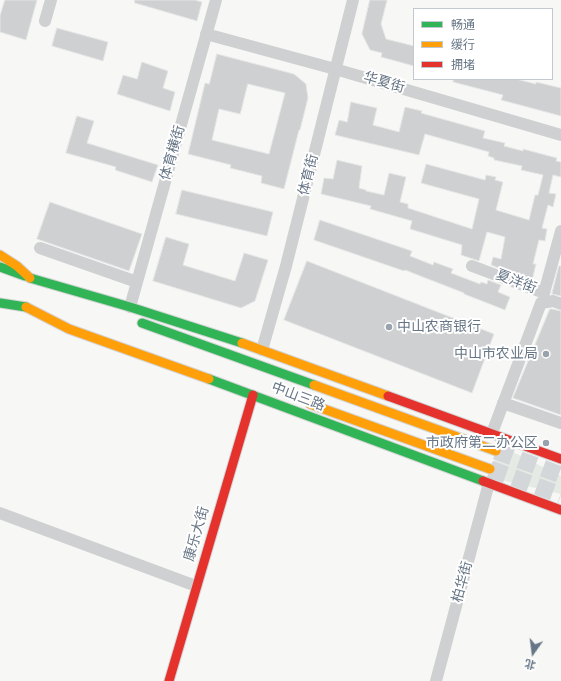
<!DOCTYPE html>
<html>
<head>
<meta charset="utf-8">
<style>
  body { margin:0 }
  #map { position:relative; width:561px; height:681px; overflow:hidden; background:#f7f7f6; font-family:"DM Sans","Noto Sans SC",sans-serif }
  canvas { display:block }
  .legend { position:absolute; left:413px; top:8px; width:140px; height:72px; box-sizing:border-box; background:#fff; border:1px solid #c2c8cf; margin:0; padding:5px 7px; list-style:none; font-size:12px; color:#677686 }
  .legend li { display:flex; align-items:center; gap:8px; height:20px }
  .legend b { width:20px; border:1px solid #c2c8cf }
  .north { position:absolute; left:513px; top:633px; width:40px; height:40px; -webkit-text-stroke:3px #fff; paint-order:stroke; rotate:194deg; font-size:11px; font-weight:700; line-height:16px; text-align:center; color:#677686 }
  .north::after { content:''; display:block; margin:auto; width:14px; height:18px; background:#677686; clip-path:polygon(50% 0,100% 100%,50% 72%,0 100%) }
</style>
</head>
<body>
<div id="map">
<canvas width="561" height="681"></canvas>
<ul class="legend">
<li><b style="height:5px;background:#30b455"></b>畅通</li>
<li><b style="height:5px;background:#ff9f0a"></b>缓行</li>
<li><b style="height:5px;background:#e5322d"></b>拥堵</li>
</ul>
<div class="north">北</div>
</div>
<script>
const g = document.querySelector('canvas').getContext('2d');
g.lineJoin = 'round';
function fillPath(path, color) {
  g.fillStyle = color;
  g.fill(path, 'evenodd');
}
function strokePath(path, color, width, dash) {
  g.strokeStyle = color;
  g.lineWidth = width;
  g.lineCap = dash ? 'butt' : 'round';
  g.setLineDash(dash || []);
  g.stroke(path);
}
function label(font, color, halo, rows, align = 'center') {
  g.font = font + ' "DM Sans","Noto Sans SC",sans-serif';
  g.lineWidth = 4;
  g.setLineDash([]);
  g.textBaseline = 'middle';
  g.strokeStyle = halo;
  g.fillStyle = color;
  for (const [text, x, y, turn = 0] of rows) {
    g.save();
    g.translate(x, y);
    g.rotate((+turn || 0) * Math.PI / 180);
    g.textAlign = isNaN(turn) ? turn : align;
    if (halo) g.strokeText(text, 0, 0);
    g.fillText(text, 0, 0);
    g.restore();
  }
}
const green = new Path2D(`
  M499,445L561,476V494L489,477Z`);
const building = new Path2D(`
  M5,0H37L26,40L0,32V16Z
  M135,0H195L202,2L197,21L135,3Z
  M370,0H387L381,24L386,39L414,46V66L381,57L382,53L370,50L362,34Z
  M57,28L108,42L103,61L52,46Z
  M217,54L294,74L306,84L308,98L300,130H299L284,189L261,183L262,176L230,168L231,165L188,154L205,83L209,84ZM248,84L285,93L269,154L212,140L219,109L240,114Z
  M142,62L168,71L163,88L175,92L170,111L117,94L123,75L137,79Z
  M454,79H516L536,84V82L561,88V116L501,100L503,95L453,82Z
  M351,102L377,108L373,125L399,132L405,107L422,111L421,113L485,131L483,138L505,143L504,146L523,151V149L557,158L556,161L561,162V177L553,175L549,193L556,194L553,207L548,205L542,228L547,229L545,241L539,240L533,264H536L532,281L491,265L493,257L501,259L505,237L487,232L479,261L461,255L462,245L410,229L412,221L370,209L371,206L321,194L324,178L333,179L337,160L362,166L359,188L366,190V191L384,195L389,173L406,177L400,202L408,204V208L472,229L479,199L421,183L426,164L485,180L486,175L496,177L495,180L503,182L496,210L529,220L535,195H538L543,175L521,170L522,166L494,160V158L488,156L489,152L425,134L419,155L335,135L339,120L347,122Z
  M77,116L94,121L87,143L158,165L152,182L115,170L116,167L66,153Z
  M182,190L273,212L267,236L176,214Z
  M50,202L142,234L129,271L37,239Z
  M320,220L412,251L410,256L433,265L434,262L453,269L451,273L480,284L481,282L487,284L488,280L501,285L498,292L510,297L505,310L464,294V293L405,270L404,271L314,240Z
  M166,237L189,244L183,265L235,281L244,253L268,260L255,301L241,308L153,281Z
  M307,261L494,334L472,393L284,320Z
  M559,266H561V296L552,294Z
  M550,309H552L561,311V415L513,398Z`);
const secondaryTunnel = new Path2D(`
  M496,451L561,475
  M490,469L561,495`);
const street = new Path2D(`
  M45,21L51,0
  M206,34L335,69L561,135
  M40,248L137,282
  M472,266L544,293L561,231
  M130,307L216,0
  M262,350L286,266L353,0
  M503,403L561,423
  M492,433L541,303L553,301L561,304
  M0,513L196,586
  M436,681L489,483`);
const fast = new Path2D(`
  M0,267L25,276
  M30,278L130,307L242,343
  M0,303L26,307
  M142,323L314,385
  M209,379L483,481`);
const slow = new Path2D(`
  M0,255L17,266L30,278
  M26,307L69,329L209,379
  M242,343L388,396
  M314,385L496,451
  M310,404L490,469`);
const jam = new Path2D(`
  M388,396L561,459
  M483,481L561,510
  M169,681L253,395`);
const markers = [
  [389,327,4,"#99a3ad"],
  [546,354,4,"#99a3ad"],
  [546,443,4,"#99a3ad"]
];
const streetNames = [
  ["华夏街",384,83,16],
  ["体育横街",173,153,-74],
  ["体育街",309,175,-76],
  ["夏洋街",516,282,21],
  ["中山三路",298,397,21],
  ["康乐大街",197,534,-74],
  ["柏华街",463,582,-75]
];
const poiNames = [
  ["中山农商银行",397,327,"left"],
  ["中山市农业局",538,354],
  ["市政府第二办公区",538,443]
];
fillPath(green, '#e6eae4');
fillPath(building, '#cfd0d1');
strokePath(building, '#e6e6e6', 1);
strokePath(secondaryTunnel, '#d3d7da', 17, [17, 8]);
strokePath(fast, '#d3d4d5', 11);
strokePath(slow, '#d3d4d5', 11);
strokePath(jam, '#d3d4d5', 11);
strokePath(street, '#cfd0d1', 12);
strokePath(fast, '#30b455', 9);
strokePath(slow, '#ff9f0a', 9);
strokePath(jam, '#e5322d', 9);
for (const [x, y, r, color] of markers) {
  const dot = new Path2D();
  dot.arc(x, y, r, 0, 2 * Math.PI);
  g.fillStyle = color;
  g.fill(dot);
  strokePath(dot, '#fff', 1.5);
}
label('14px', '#677686', '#fff', streetNames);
label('14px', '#677686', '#fff', poiNames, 'right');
</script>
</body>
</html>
